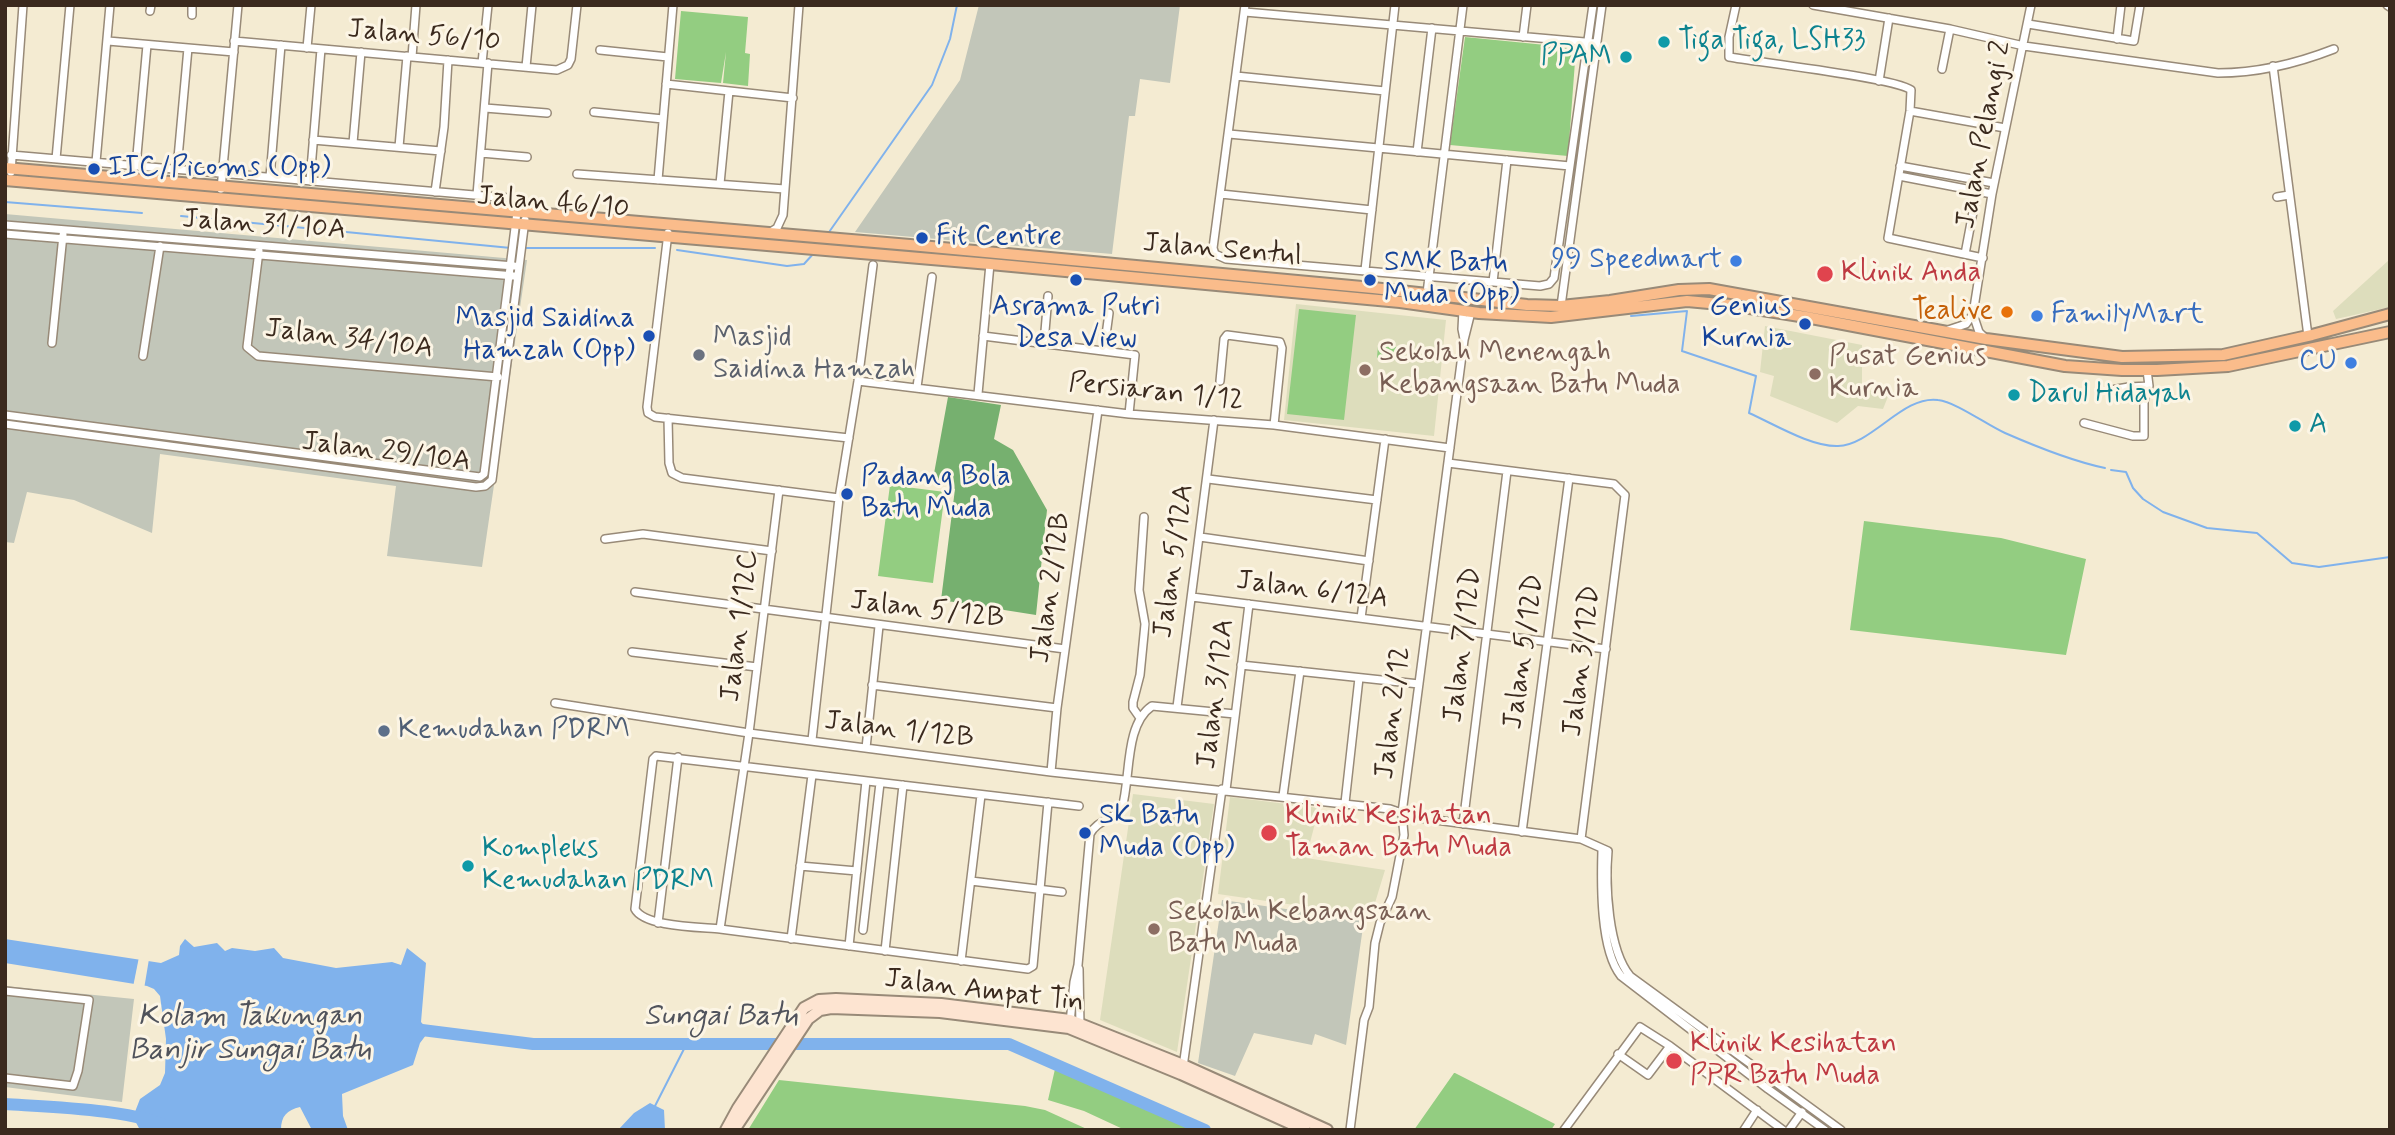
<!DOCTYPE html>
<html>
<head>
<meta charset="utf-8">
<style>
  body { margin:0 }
  #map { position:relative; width:2395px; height:1135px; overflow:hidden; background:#f4ebd2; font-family:Mynerve,sans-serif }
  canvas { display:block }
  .frame { position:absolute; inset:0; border:7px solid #3b2a1e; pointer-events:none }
</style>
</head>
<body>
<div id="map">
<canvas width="2395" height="1135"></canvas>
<div class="frame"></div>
</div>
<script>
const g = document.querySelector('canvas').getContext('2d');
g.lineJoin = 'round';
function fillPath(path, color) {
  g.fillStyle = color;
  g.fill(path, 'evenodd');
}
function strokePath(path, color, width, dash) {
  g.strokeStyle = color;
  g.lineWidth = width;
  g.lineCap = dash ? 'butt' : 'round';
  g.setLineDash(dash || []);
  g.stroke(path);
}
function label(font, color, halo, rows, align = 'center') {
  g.font = font + ' Mynerve,sans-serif';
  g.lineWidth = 6;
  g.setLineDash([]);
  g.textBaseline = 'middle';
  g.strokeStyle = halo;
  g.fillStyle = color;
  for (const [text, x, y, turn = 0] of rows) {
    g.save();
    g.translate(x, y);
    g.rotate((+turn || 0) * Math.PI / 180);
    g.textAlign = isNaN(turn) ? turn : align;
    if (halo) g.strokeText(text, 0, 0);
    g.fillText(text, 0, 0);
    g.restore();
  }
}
const built = new Path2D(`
  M2389,260L2390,307L2336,319L2333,311Z
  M1296,304L1446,320L1434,436L1284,420Z
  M1765,326L1862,345V389L1889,394L1883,409L1858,406L1837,423L1770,396L1774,376L1760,372Z
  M1133,794L1214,804L1177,1052L1100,1020Z
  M1230,797L1319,808L1306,858L1385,870L1371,916L1218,894Z`);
const industrial = new Path2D(`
  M979,5H1180L1170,83L1140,79L1135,116H1129L1112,254L855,232L960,80Z
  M5,214L527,260L482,567L387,556L396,486L160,454L152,533L74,500L27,492L14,543L5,542Z
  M1222,900L1364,920L1346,1045L1315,1034L1312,1045L1254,1033L1235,1076L1198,1063Z
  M5,986L134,999L122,1102L5,1087Z`);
const green = new Path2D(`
  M681,11L748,17L745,53L750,54L748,86L723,83L726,52L721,83L675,79Z
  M1465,37L1576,48L1568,156L1450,145Z
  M1299,309L1356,315L1344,420L1287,414Z
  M1378,345L1404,348L1402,361L1377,358Z
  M890,485L945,492L933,583L878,576Z
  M1864,521L2001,538L2086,559L2066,655L1850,630Z
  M1055,1069L1193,1130H1125L1084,1111L1048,1100Z
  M1454,1073H1455L1555,1124L1551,1130H1414Z
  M779,1080L1025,1106L1045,1110L1089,1130H748Z`);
const forest = new Path2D(`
  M948,397L1001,405L994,439L1013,450L1047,510L1036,615L941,600L955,489L933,479Z`);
const water = new Path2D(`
  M5,939L161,963L179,955L180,946L185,939L194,947L217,943L225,951L232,948L255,951L274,948L283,958L336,968L392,962L401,965L407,948L426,963L421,1022L429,1031L420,1043L413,1065L342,1094L343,1116L348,1130H312L300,1107C287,1110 281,1116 281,1130H140L133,1117L140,1099L160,1085L165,1073L166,1039L160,996L154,989L147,986L5,963Z
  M650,1103L664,1110L665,1130H618L634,1113Z`);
const pier = new Path2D(`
  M139,957L149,959L144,989L133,987Z`);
const stream = new Path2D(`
  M5,202L142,213
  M181,216L511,248
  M827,235L932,85L950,39L957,5
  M524,248H655
  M677,250L787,266L804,264L814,253
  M1631,316L1687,311L1682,351L1756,376L1749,413C1774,424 1811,447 1838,446C1872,445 1903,395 1938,400C1956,402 1987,425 2005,433C2037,447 2071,461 2105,468
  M2111,470L2126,472L2133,488L2143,499L2163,512L2207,528L2257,533L2292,563L2319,567L2390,557
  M655,1106L686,1045`);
const river = new Path2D(`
  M415,1037L422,1030L533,1044H1009L1205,1130
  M5,1104C51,1107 137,1109 175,1130`);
const street = new Path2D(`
  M1245,5L1213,248L1215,254L1226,259L1540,286L1549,284L1554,278L1593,5
  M1736,5L1729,37V57C1757,62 1896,78 1911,90L1910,111L1888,238L1983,258
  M1813,5L1950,29L2024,46L2218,73C2257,73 2298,63 2334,49
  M2387,5L2390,7
  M150,11L151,5
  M1245,12L1596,43
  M192,15V5
  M2028,24L2134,41L2140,5
  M1523,37L1527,5
  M2117,39L2121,5
  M108,41L234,52
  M234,41L557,70L568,65L571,59L577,5
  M307,48L311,5
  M600,50L668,57
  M412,57L416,5
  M482,63L488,5
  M2273,66L2308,336
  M526,67L532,5
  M1942,69L1950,29
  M1236,76L1385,91
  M1879,81L1889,18
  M666,84L793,98
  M485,108L547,113
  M1910,111L2005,128
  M594,112L663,119
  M1229,134L1570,166
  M313,140L441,151
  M353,143L361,52
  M399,147L407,56
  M1417,152L1432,28
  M481,153L527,157
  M11,155L509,198
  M56,159L70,5
  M96,162L110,5
  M136,166L147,45
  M1900,166L1994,183
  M177,169L188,48
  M11,172L23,5
  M577,174L785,189
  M1899,176L1992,194
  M270,177L281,45
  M658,180L673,5
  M310,181L321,49
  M720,184L729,91
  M221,189L238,5
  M435,192L444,127L448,60
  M1221,194L1372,210
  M477,195L488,63
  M2277,197L2289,195
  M5,225L514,266
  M668,233L647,407L648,413L655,417L849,438
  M769,233L777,228L783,215L799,5
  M5,234L515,276
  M259,251L247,347L258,356L498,377
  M1965,254L1977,191
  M1365,270L1395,5
  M1493,282L1507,160
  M1427,293L1463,5
  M1561,306L1602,5
  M1463,310L1462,329L1464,339
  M1973,314L1979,332L1985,338
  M1948,330L1966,324L1973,314L1992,194L2031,5
  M983,336L1135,355L1129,414
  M52,343L63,235
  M1044,343L1048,296
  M1104,350L1109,313
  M143,356L160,246
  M858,381L1129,414L1274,425L1450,448
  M1220,381L1224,339L1227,335L1280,342L1282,348L1274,425
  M917,387L932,277
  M2111,390L2129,387L2149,386
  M978,394L990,264
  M5,415L480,477L484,474L517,212
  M668,418L669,463L672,473L682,478L839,498
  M2084,423L2133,436H2144V401L2149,386L2147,370
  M5,424L476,487L485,486L492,480L525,220
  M1448,463L1614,484L1625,495L1581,839
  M1208,479L1377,500
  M779,490L749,733L720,929L1028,969L1033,966L1048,802
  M1200,537L1369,561
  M605,539L643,534L772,551
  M635,592L1065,649
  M1192,597L1606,649
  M1361,618L1385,439
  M632,652L757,667
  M1241,665L1419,684
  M872,685L1057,708
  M555,703L749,733L1051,772L1390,809L1413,817L1581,839L1608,851C1605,885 1608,949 1630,976L1841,1130
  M1177,707L1214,420
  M1140,718L1133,708V702L1140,675L1145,624L1139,590L1144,517
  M812,740L839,498L858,381L873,265
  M866,748L879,626
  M1051,772L1057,708L1098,410
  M1226,790L1249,604
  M1283,796L1300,671
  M1345,803L1359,678
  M1463,824L1507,471
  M1522,832L1569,478
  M1602,850C1601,884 1600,950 1621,976L1768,1089L1825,1130
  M800,866L857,871
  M971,881L1062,892
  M658,923L678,757
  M720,929C701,927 644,927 635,909L653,759L656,756L1079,806
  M863,930L880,783
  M791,939L812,775
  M849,946L866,781
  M885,951L903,785
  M961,961L981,795
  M1079,969L1080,1027
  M5,991L89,1000L78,1071L73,1086L5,1078
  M1070,1023L1074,982L1078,965L1090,834C1097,820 1113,820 1122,808C1131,778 1124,725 1152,706L1235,714
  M1618,1054L1648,1075L1670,1046
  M1183,1067L1222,789
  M1350,1130L1364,1020L1369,1007L1375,943L1380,923L1392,897L1404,835L1402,813L1464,340L1471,312
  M1564,1130L1640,1027L1670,1046L1783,1130
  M1744,1130L1757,1110
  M1789,1130L1802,1112`);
const secondary = new Path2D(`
  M726,1130L738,1108L804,1008L819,1000L836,999L941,1004L1070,1020L1183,1065L1327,1130
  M734,1130L808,1019L820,1010L831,1008L940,1012L1069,1028L1181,1074L1305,1130`);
const primary = new Path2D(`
  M5,168L910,245L1373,288L1527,305L1561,306L1610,301L1679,290L1709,289L1986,339L2122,357L2223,355L2312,335L2390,314
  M5,180L990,264L1400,302L1479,313L1551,317L1687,301L1731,305L1806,317L2065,366L2122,370H2157L2228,366L2390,332`);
const markers = [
  [1664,42,7,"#0f9aa8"],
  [1626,57,7,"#0f9aa8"],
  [94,169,7,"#1a4fb4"],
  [922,238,7,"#1a4fb4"],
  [1736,261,7,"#3f7fe0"],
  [1825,274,9,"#e0444e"],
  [1076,280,7,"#1a4fb4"],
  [1370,280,7,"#1a4fb4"],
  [2007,312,7,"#e8710a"],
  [2037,316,7,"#3f7fe0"],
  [1805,324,7,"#1a4fb4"],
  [649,336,7,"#1a4fb4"],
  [699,355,7,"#6b7280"],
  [2351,363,7,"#3f7fe0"],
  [1365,370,7,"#8d6e63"],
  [1815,374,7,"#8d6e63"],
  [2014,395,7,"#0f9aa8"],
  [2295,426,7,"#0f9aa8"],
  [847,494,7,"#1a4fb4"],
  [384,731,7,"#5c6f8a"],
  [1085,833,7,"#1a4fb4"],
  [1269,833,9,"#e0444e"],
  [468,866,7,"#0f9aa8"],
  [1154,929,7,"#8d6e63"],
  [1674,1061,9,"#e0444e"]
];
const streetNames = [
  ["Jalan 56/10",424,37,5],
  ["Jalan Pelangi 2",1985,135,-79],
  ["Jalan 46/10",553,204,5],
  ["Jalan 31/10A",264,226,4],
  ["Jalan Sentul",1222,251,5],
  ["Jalan 34/10A",349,340,7],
  ["Persiaran 1/12",1156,393,6],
  ["Jalan 29/10A",386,453,7],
  ["Jalan 5/12A",1175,561,-82],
  ["Jalan 2/12B",1052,588,-82],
  ["Jalan 6/12A",1312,591,7],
  ["Jalan 5/12B",927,611,7],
  ["Jalan 1/12C",741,626,-83],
  ["Jalan 7/12D",1464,645,-83],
  ["Jalan 5/12D",1525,652,-82],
  ["Jalan 3/12D",1583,661,-83],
  ["Jalan 3/12A",1217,694,-83],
  ["Jalan 2/12",1394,713,-83],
  ["Jalan 1/12B",899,731,7],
  ["Jalan Ampat Tin",984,992,7]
];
const cultureNames = [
  ["Tiga Tiga, LSH33",1678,42],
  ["PPAM",1612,57,"right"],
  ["Darul Hidayah",2028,395],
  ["A",2309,426],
  ["Kompleks",482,850],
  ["Kemudahan PDRM",482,882]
];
const transitNames = [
  ["IIC/Picoms (Opp)",108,169],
  ["Fit Centre",936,238],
  ["SMK Batu",1384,264],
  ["Muda (Opp)",1384,296],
  ["Asrama Putri",1076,308,"center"],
  ["Desa View",1076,340,"center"],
  ["Genius",1791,308,"right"],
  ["Kurnia",1791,340,"right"],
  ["Masjid Saidina",635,320,"right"],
  ["Hamzah (Opp)",635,352,"right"],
  ["Padang Bola",861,478],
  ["Batu Muda",861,510],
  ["SK Batu",1099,817],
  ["Muda (Opp)",1099,849]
];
const shopNames = [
  ["99 Speedmart",1722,261],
  ["FamilyMart",2051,316,"left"],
  ["CU",2337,363]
];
const healthNames = [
  ["Klinik Anda",1841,274],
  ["Klinik Kesihatan",1285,817],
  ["Taman Batu Muda",1285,849],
  ["Klinik Kesihatan",1690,1045],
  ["PPR Batu Muda",1690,1077]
];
const foodNames = [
  ["Tealive",1993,312]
];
const worshipNames = [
  ["Masjid",713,339],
  ["Saidina Hamzah",713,371]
];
const educationNames = [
  ["Sekolah Menengah",1379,354],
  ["Kebangsaan Batu Muda",1379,386],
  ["Pusat Genius",1829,358],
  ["Kurnia",1829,390],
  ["Sekolah Kebangsaan",1168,913],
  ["Batu Muda",1168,945]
];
const serviceNames = [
  ["Kemudahan PDRM",398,731]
];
const waterNames = [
  ["Kolam Takungan",250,1018],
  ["Banjir Sungai Batu",250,1052],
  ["Sungai Batu",721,1018]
];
fillPath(built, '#ddddbc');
fillPath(industrial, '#c2c6b9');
fillPath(green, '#93cd81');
fillPath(forest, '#76b06f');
fillPath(water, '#80b2ec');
fillPath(pier, '#f4ebd2');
strokePath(stream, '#80b2ec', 2);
strokePath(river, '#80b2ec', 12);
strokePath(street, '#988a78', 10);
strokePath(secondary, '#988a78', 14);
strokePath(primary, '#988a78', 14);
strokePath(street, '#fff', 7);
strokePath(secondary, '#fde4d1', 10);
strokePath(primary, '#fabc8b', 10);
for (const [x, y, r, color] of markers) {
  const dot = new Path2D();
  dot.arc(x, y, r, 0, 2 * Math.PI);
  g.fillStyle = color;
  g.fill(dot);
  strokePath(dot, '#fcf5e5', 2.5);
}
label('28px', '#3b2a1e', '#fcf5e5', streetNames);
label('28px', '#0d838f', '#fcf5e5', cultureNames, 'left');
label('28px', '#164399', '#fcf5e5', transitNames, 'left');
label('28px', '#366cbe', '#fcf5e5', shopNames, 'right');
label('28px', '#be3a42', '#fcf5e5', healthNames, 'left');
label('28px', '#c56008', '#fcf5e5', foodNames, 'right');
label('28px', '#5b616d', '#fcf5e5', worshipNames, 'left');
label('28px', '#785e54', '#fcf5e5', educationNames, 'left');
label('28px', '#4e5e75', '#fcf5e5', serviceNames, 'left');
label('italic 30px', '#50535c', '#fcf5e5', waterNames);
</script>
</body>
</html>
